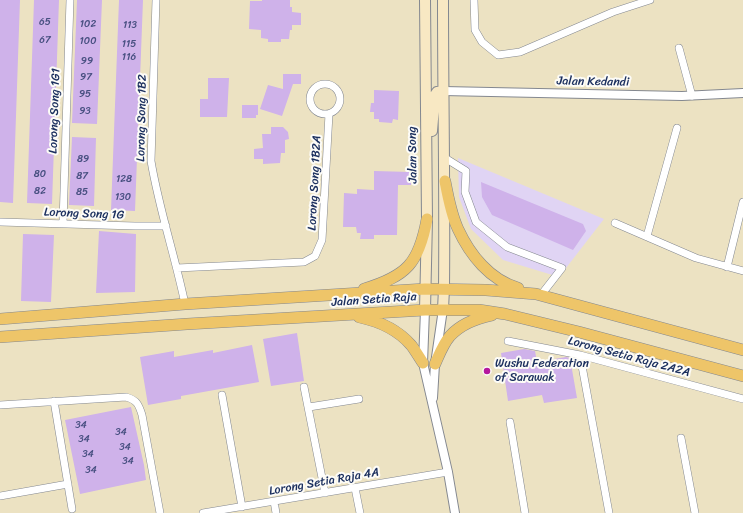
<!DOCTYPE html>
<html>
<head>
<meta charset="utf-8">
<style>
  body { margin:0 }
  canvas { display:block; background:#ece2c2 }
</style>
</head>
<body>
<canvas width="743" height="513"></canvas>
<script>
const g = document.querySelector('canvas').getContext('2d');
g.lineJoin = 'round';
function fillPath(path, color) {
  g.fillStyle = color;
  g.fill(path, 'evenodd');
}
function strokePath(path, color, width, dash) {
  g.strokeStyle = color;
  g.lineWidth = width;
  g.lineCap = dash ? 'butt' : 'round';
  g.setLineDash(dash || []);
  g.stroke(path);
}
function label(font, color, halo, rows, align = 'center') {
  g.font = font + ' Sriracha,sans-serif';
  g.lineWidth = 4;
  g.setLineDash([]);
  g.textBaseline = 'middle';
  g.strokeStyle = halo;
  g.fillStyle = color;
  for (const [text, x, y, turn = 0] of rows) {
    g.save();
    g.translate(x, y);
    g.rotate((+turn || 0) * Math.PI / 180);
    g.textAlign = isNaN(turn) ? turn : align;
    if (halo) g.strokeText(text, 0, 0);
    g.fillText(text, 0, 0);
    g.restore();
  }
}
const built = new Path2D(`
  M458,158L604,219L559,277L503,260L471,229L459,197Z`);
const building = new Path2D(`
  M0,0H20L13,203L0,202Z
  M34,0H59L52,204L27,203Z
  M77,0H102L97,124L72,123Z
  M119,0H143L135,211L111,210Z
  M262,0H290V7H292V12L301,13V25H292V30H290L289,39H281V42H268V39L261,38V30L249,29L250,1H262Z
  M283,74H301V84H293L282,116L260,109L268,85L283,89Z
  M208,78H229L227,117H200V99H208Z
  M374,90L399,91L398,120L393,119L392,123L379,122V119H374V112H370L371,103H374Z
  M242,105H258V115H256V118H242Z
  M271,127H283L288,132L289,139L285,140V153H281L280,163L263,164V159H254V149L263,148L262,134H271Z
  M72,137L96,138L94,206L69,205Z
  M374,171L411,172V185H398L397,235H374V239H360L361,233H357L356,227H343L344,193L357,194V189L374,190Z
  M481,182L583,224L586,231L573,250L492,215L482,197Z
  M99,231L136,234L135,292L96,293Z
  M23,234L54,235L51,302L21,301Z
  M297,333L304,381L271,386L263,339Z
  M252,345L259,382L181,396V399L148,405L140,357L174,351V357L213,350V353Z
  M524,349L535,351L537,362L566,357L570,358L577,398L544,403L542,395L508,401L501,353Z
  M131,407L144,465L146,480L80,494L65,420Z`);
const minor = new Path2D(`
  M156,0L151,161C159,209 175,256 185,304
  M474,0L475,30L482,42L498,55L520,52L613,12L650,0
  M679,48L692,96
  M310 99a15 15 0 1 1 30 0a15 15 0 1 1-30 0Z
  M445,158L466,171L465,192L476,222L507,247L562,268L541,295
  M0,222L135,226H166
  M63,223L70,0
  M615,223L696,258L743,271
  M647,236L677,128
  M727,267L743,202
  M177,268L304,262L315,256L322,240L329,114
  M508,341L580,355L743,399
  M580,355L609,513
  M304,387L325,493
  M222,395L242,507
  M54,401L72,509
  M0,405L126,397C137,400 139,405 142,415L160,513
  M309,407L359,399
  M510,422L525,513
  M681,438L695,513
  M355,488L360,513
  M0,496L68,484
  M274,501L276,513
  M203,513L448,472`);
const tertiary = new Path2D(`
  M443,91L682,96L743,93
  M425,310L423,363L448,472L455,513
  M433,398L435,364L443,309`);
const secondary = new Path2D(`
  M443,0C443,96 445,192 444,289L443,309
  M432,131L435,95L437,92L443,91
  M425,310L427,219L425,0`);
const primary = new Path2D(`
  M445,181C448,197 451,214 458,229C470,255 490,280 518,288
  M364,289C407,276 419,263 427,219
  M359,317C378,321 398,330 411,345C415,350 419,357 423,363
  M0,319L185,304L425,289L486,290L536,294L743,350
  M0,337L187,324L425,310H479L505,314L579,332L743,376
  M435,364C439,355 443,344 450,336C461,324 477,318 492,315`);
const markers = [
  [487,371,4,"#b5179e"]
];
const numberNames = [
  ["65",45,22],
  ["102",88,24],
  ["113",130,25],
  ["67",45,40],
  ["100",88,41],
  ["115",129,44],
  ["116",129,57],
  ["99",87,61],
  ["97",86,77],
  ["95",85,94],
  ["93",85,111],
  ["89",83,159],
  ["80",40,174],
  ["87",82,176],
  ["128",124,179],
  ["82",40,191],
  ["85",82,192],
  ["130",123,197],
  ["34",81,425],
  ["34",121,432],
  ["34",84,439],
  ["34",125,447],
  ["34",88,454],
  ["34",128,461],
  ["34",91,470]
];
const streetNames = [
  ["Jalan Kedandi",593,82,1],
  ["Lorong Song 1G1",55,111,-88],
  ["Lorong Song 1B2",142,118,-89],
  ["Jalan Song",413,155,-91],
  ["Lorong Song 1B2A",315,183,-87],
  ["Lorong Song 1G",84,214,2],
  ["Jalan Setia Raja",374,300,-4],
  ["Lorong Setia Raja 2A2A",629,357,15],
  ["Lorong Setia Raja 4A",324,482,-10]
];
const poiNames = [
  ["Wushu Federation",495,364],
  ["of Sarawak",495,378]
];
fillPath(built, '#e0d4f4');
fillPath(building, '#cfb2ea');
strokePath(minor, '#848890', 8);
strokePath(tertiary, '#848890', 10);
strokePath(secondary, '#848890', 12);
strokePath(primary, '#848890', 12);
strokePath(minor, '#fff', 7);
strokePath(tertiary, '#fff', 8);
strokePath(secondary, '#f8e8c3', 10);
strokePath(primary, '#eec569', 11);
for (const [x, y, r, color] of markers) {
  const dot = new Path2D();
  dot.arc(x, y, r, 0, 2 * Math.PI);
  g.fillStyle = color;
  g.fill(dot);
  strokePath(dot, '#fdfcf7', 1.5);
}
label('10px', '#485081', null, numberNames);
label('12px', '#1b2f5e', '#fdfcf7', streetNames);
label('12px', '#1b2f5e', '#fdfcf7', poiNames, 'left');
</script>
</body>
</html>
